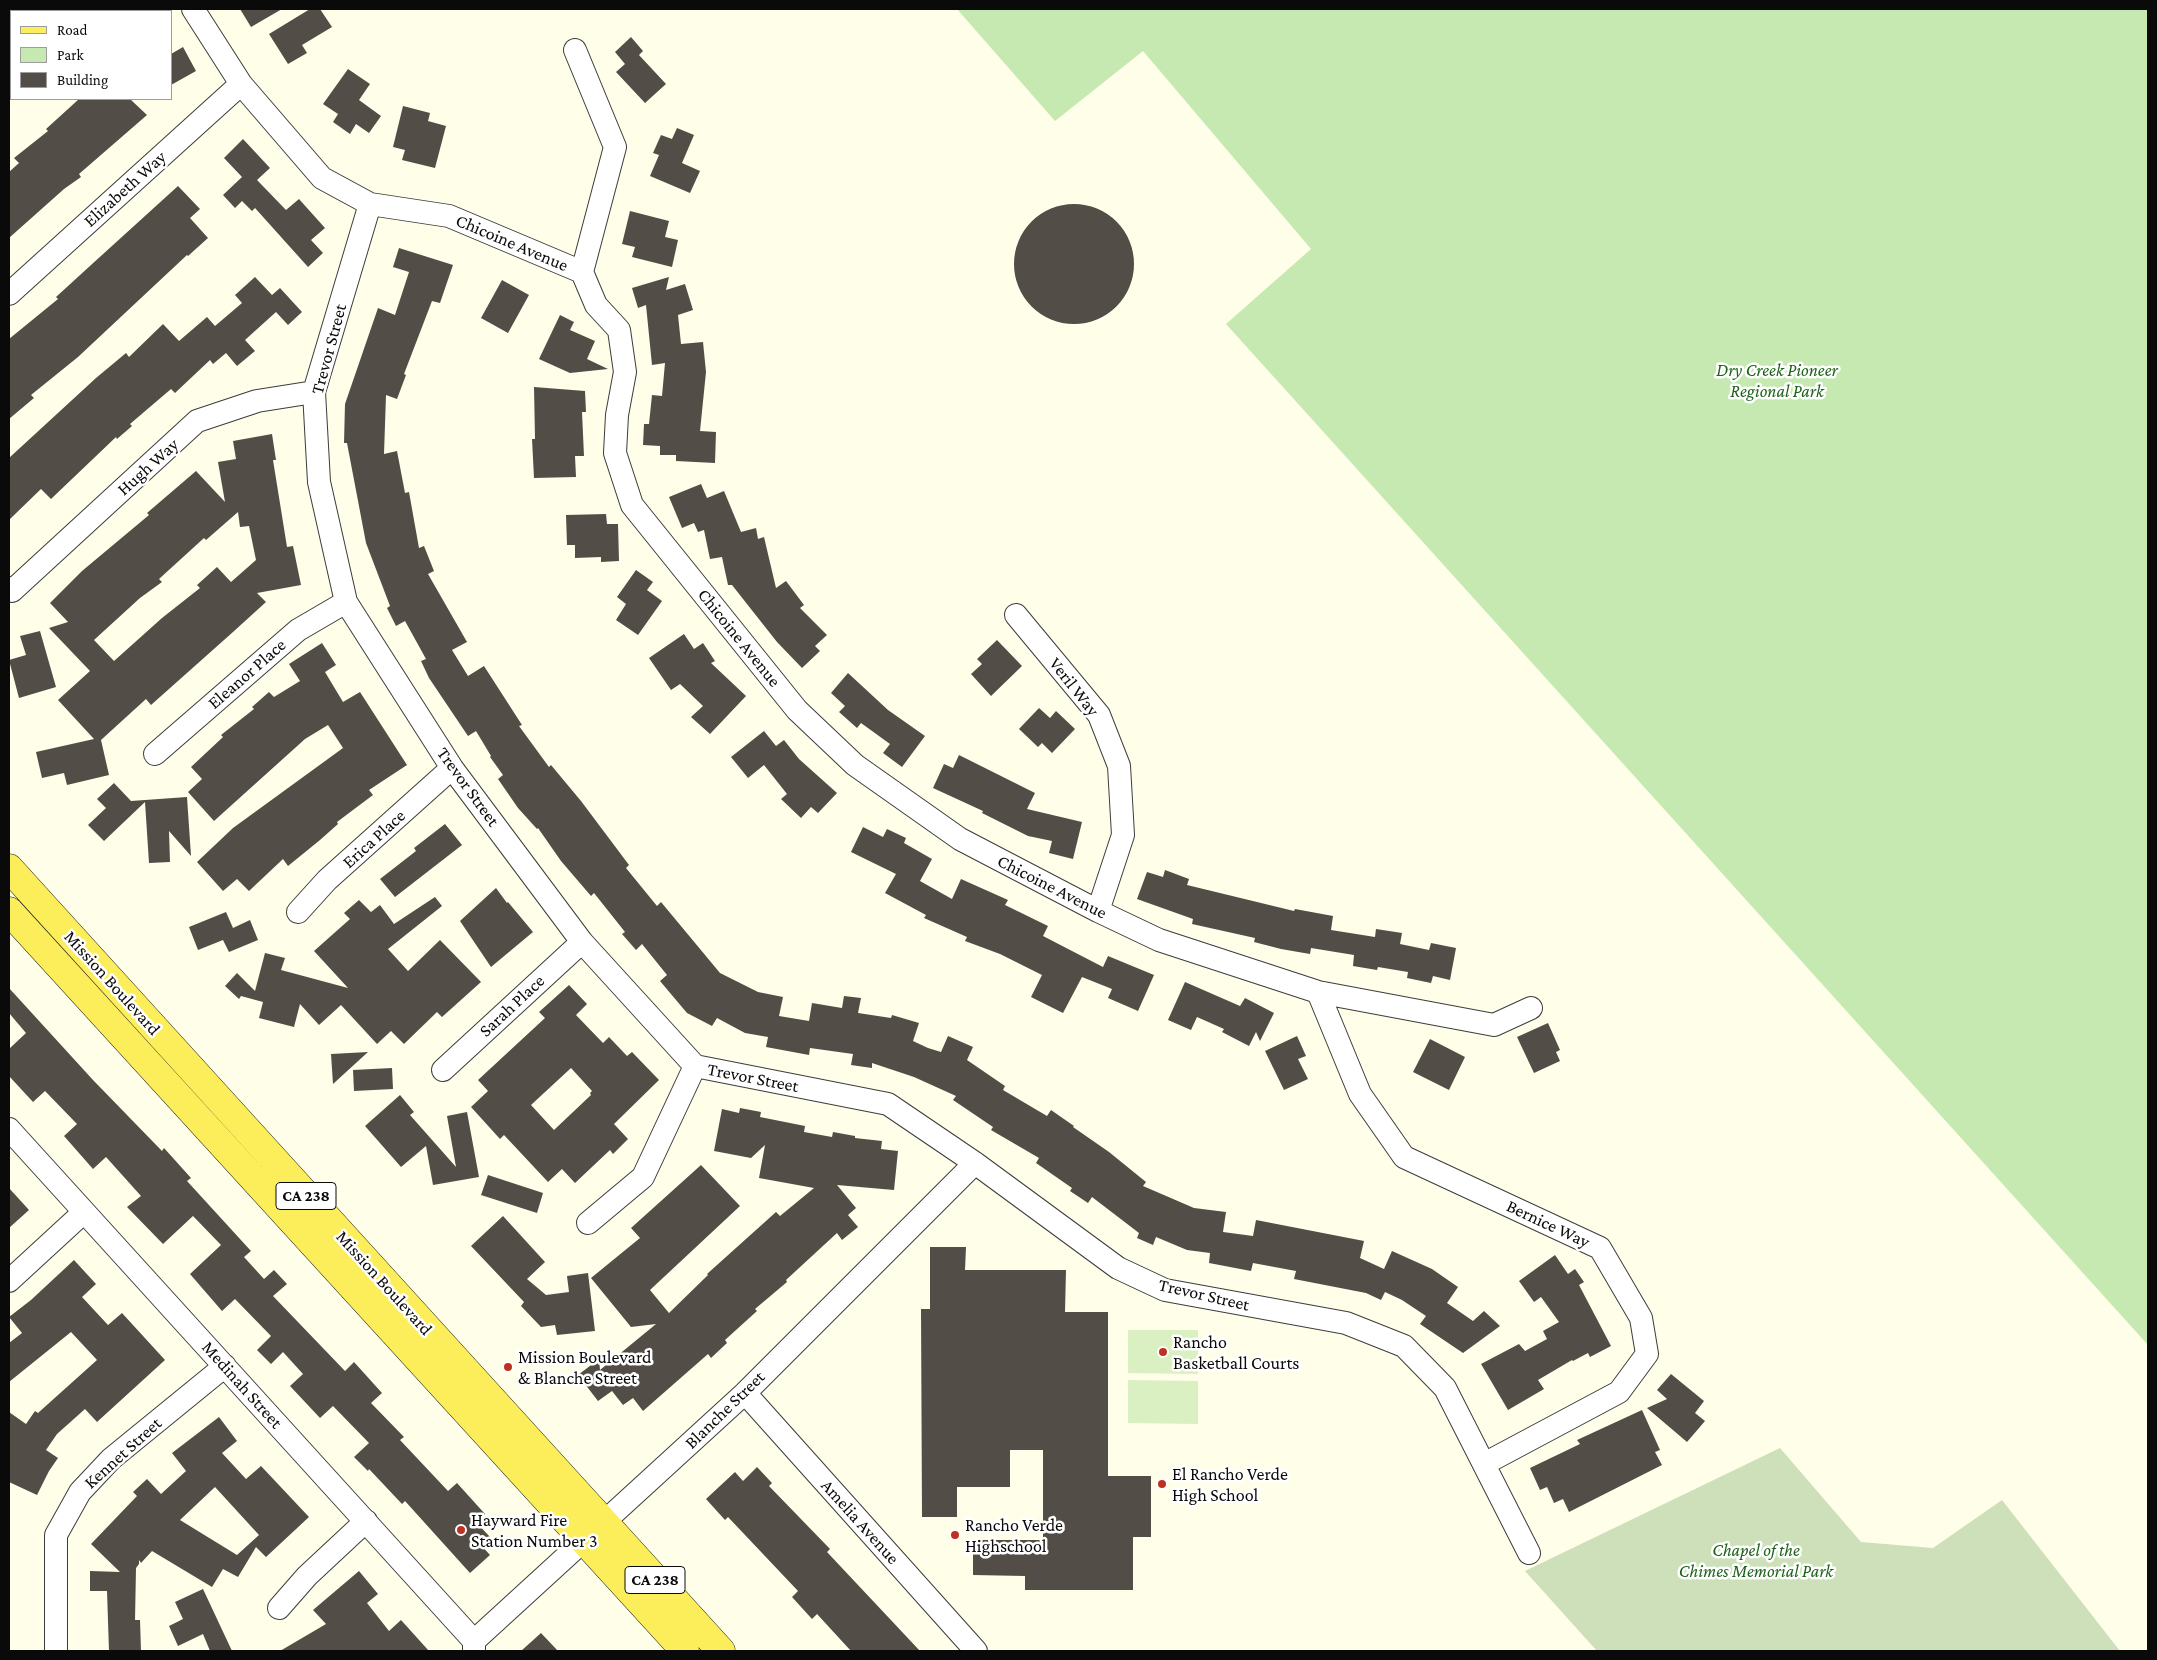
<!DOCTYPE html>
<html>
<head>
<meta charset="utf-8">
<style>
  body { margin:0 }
  #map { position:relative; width:2157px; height:1660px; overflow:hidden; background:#fffee8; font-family:"Crimson Pro",serif }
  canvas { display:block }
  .frame { position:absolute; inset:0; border:10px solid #0a0a0a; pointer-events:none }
  .legend { position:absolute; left:10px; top:10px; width:162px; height:90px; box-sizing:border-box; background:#fff; border:1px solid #9d9d9d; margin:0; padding:6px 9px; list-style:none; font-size:15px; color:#0a0a0a }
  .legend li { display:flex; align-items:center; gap:10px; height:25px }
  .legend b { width:25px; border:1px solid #9d9d9d }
</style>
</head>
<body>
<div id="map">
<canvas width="2157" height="1660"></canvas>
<div class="frame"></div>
<ul class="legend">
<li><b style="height:6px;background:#fcee5a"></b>Road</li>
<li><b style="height:14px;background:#c6e9b1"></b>Park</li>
<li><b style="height:14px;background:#534d47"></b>Building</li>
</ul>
</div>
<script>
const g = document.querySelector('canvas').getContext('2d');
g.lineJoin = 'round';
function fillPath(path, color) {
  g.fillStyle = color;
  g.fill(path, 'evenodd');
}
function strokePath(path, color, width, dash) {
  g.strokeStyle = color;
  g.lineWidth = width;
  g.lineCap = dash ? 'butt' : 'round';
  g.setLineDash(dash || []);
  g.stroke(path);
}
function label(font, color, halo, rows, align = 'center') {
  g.font = font + ' "Crimson Pro",serif';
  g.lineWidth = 5;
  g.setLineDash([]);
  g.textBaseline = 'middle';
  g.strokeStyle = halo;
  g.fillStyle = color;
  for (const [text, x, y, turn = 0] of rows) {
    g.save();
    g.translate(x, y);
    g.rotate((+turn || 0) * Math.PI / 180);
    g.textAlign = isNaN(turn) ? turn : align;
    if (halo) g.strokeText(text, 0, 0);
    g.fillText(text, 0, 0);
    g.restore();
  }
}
const green = new Path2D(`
  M957,9H2148V1345L1226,324L1311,249L1143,51L1055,121Z`);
const cemetery = new Path2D(`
  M1780,1448L1861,1542L1933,1548L2002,1500L2120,1651H1597L1525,1571Z`);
const pitch = new Path2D(`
  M1128,1330H1198V1374L1128,1373Z
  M1128,1380L1198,1381V1424L1128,1423Z`);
const building = new Path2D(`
  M240,9H282L251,27Z
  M310,9H320L332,27L302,45L307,53L288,64L269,34Z
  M631,37L643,51L639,55L666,84L645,103L616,72L625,64L615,52Z
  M183,47L196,71L171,85V54Z
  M348,69L370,84L359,100L381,116L369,133L356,124L350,134L333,122L338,114L323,104Z
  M79,99H130L147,115L79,174L81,177L64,189L9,238V172L19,163L14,158L48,131L46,129Z
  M403,106L430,113L428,121L446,126L435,168L402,160L405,150L393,147Z
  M677,128L694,135L682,163L700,171L690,193L650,176L659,155L653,153L661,135L672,139Z
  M243,139L270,168L257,180L286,210L299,199L325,228L311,240L323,253L308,267L255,208L252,211L242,201L235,208L223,195L242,177L224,158Z
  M178,186L200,209L190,218L208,238L188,256L187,255L78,357L31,395L34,398L9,419V339L58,299L56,297L91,265Z
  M1014 264a60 60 0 1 1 120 0a60 60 0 1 1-120 0Z
  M630,211L669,221L665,237L678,240L672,267L632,257L635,247L622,244Z
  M399,248L453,265L440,303L432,301L404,374L406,375L397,399L386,395L384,454L397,451L405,493L409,492L419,548L424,546L434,571L428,574L467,642L452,650L468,676L484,666L522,725L519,726L549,767L551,765L581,801L629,865L626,868L657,906L661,902L720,973L758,992L783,997L779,1016L809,1021L812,1003L842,1008L844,996L861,998L858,1013L891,1018L892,1015L919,1023L913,1041L928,1048L941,1052L948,1036L973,1047L967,1060L1005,1086L1003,1090L1047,1116L1051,1110L1074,1126L1073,1127L1109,1152L1146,1182L1143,1186L1194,1208L1226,1212L1223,1232L1253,1236L1256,1220L1364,1241L1360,1258L1384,1269L1392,1251L1432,1269L1458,1287L1447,1303L1473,1321L1484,1311L1500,1326L1463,1353L1420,1324L1426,1316L1402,1300L1385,1292L1381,1300L1366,1293L1294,1279L1296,1271L1253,1263L1251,1271L1209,1263L1210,1253L1187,1250L1156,1237L1153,1245L1137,1238L1139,1233L1092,1197L1088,1203L1070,1191L1072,1188L1036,1163L1039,1158L991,1130L993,1127L953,1100L956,1096L914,1077L872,1063V1068L851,1065L853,1054L810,1048L809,1055L766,1047L768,1037L745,1033L717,1018L712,1026L687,1013L660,981L667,975L642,944L636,950L622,934L625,932L594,893L591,896L561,861L538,828L537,829L518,808L498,779L503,775L490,757L491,756L476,731L468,736L429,678L421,661L426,659L405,621L396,626L387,608L390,606L366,543L347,443H344L345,404L378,308L395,315L409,272L393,267Z
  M255,277L272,295L280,288L302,312L288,325L276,312L245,340L255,351L237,366L226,353L213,364L210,360L175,393L171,389L130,424L132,426L117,439L116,437L51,499L41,489L9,520V458L96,378L126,353L129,357L163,324L179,341L207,317L215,326L242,303L235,295Z
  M669,277L666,290L685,284L693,310L678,315L681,344L703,342L706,372L700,431L716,432L715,463L676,461V455H660V446L643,445L644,424H649L652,395L662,396L665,363L652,365L646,305L638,308L632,288Z
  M502,280L529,295L508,333L481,318Z
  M560,315L574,322L570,330L595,341L587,359L608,369L570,373L539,359Z
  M534,387L585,391L586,412H582L584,456H575L576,477L534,478L532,439H535Z
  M272,434L276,460H273L287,547L293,546L301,585L257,593L266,602L233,632L151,705L146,699L101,740L109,775L67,785L64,773L42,778L36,752L94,739L58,700L90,671L49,628L68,622L50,603L82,571L149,515L147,513L196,471L225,502L218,462L236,459L233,441ZM238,512L240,527L249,526L256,560L231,582L217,567L197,585L200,588L162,618L114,661L94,640L140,598L162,582L159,579L204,538L206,540Z
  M701,484L707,498L724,491L741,532L756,528L758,539L764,537L776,588L786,581L804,605L800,608L827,635L815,646L820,651L802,668L777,642L732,585H728L722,557L710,559L704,530L698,532L694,523L682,528L669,497Z
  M606,514L607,524H618L619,561L601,562V557L575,558V545H567L566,515Z
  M636,570L653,582L647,590L662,601L638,635L616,620L626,604L617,597Z
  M40,631L56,687L19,698L9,660L26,655L20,636Z
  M684,634L694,649L703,643L715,661L711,663L746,696L710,734L691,717L703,706L680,684L671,690L649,658Z
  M997,640L1022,666L991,696L971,674L982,664L977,659Z
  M322,643L336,665L325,672L343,702L360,692L407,765L369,790L373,795L337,822L338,824L320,840L288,866L283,859L249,891L237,879L223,891L197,862L233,828L343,748L328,725L305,739L214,821L188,792L202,779L191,767L223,737L221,735L254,709L252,707L269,692L274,697L300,681L289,664Z
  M848,673L888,710L925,736L902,767L883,753L890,744L861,723L857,728L839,712L845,706L831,693Z
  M1039,708L1050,718L1056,711L1075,729L1052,753L1042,743L1038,747L1019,729Z
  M764,731L776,746L784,740L799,759L837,793L818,813L811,807L801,818L781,799L787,794L764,765L748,778L731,757Z
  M959,755L1035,793L1027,809L1082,822L1073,859L1049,853L1052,841L1028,836L982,813L983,811L933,788L944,764L953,768Z
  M114,783L131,801L187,797L191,856L169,831L170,862L149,863L145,802L104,841L88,825L106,808L97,799Z
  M445,824L462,845L395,897L380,879L416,851L414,848Z
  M863,827L883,837L887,829L906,838L904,843L932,859L920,881L952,899L961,879L1008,900L1005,905L1048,926L1043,936L1103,967L1108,956L1154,975L1138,1011L1108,998L1112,989L1082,977L1063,1013L1031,997L1042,975L1000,954L965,941L967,937L924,918L926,915L885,893L896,874L851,852Z
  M1165,870L1189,879L1187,885L1294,911L1295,909L1333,916L1331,930L1375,937L1376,929L1402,933L1400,944L1429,950L1431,943L1456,948L1450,980L1433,976L1431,983L1407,978L1408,972L1378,967L1377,970L1353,966L1354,955L1311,948L1310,954L1281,949L1254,942L1255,938L1192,924L1193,919L1137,899L1147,872L1163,877Z
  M496,888L507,903L508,902L533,932L491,967L460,921Z
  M435,897L442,906L388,949L408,971L440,940L481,982L442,1017L437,1012L404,1044L391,1031L377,1044L341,1005L319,1025L300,1004L294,1027L259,1018L263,1002L241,996L239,999L225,986L237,973L255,991L265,953L285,958L281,970L348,988L314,951L350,919L344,913L359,900L371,912L380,905L394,924Z
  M226,912L233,928L250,920L258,940L229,952L223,940L198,950L189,927Z
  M1185,982L1240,1006L1245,998L1274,1013L1260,1041L1256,1032L1249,1046L1222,1032L1224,1029L1197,1017L1191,1030L1168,1020Z
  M569,985L587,1004L576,1015L603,1043L609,1037L627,1056L632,1052L659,1080L614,1124L628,1139L613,1154L610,1150L575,1183L562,1169L548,1182L504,1135L500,1139L471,1107L488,1091L478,1080L545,1018L539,1012ZM571,1068L592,1091L590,1093L591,1095L554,1130L531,1105Z
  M9,988L93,1080L162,1151L164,1148L191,1178L187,1181L251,1251L244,1257L264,1279L274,1270L287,1284L273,1296L345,1371L354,1362L382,1393L371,1403L404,1437L400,1440L448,1491L457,1483L485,1514L476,1522L490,1537L481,1545L490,1555L470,1573L405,1501L402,1504L369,1469L368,1471L354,1457L369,1443L333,1406L320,1418L290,1386L303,1374L283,1352L271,1364L257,1350L271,1336L235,1299L222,1311L190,1274L221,1245L193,1216L163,1244L127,1207L141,1196L106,1157L93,1169L64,1136L77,1124L45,1091L33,1102L9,1076V1049L26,1033L9,1013Z
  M1548,1023L1560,1050L1556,1052L1560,1061L1534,1073L1517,1037Z
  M1297,1036L1306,1056L1298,1059L1308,1079L1284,1090L1265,1051Z
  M1430,1039L1465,1057L1449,1090L1413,1072Z
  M368,1052L333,1084L331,1054Z
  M392,1068L393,1089L354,1091L353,1070Z
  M400,1095L414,1112L410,1115L456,1167L447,1116L467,1112L479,1177L433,1185L426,1146L401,1167L365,1126Z
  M740,1108L761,1112L760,1117L805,1126L804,1132L832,1137L833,1132L855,1136V1138L882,1141L881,1149L898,1151L894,1190L837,1185L856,1208L848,1215L858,1227L842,1240L837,1233L786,1280L787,1282L755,1309L757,1311L725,1340L727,1343L711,1358L708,1354L643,1411L633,1398L623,1405L612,1391L598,1401L578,1375L599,1359L600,1370L656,1324L631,1327L591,1278L640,1238L631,1228L701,1165L740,1206L650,1290L669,1313L708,1275L707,1274L776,1212L780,1216L814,1188L759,1178L765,1145L751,1158L714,1151L722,1109L739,1113Z
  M488,1175L543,1193L537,1213L481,1195Z
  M9,1188L29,1210L9,1228Z
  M503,1216L545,1262L527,1279L546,1295L569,1292L567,1276L588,1273L595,1331L557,1335L555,1325L541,1327L521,1306L524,1302L471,1246Z
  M930,1247H966L965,1270H1066L1065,1312H1108V1476H1151V1537H1133V1590H1025V1576L973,1575V1540H1043V1450H1010V1487H957V1517H922L921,1309H930Z
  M1555,1255L1568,1274L1575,1269L1584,1282L1579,1285L1611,1346L1590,1357L1588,1353L1573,1361L1572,1360L1538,1380L1544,1389L1508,1410L1481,1364L1519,1344L1525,1351L1547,1339L1543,1331L1559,1322L1541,1297L1534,1302L1519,1281Z
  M74,1260L96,1284L82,1297L108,1325L122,1313L165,1360L97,1422L85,1409L57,1434L46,1450L58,1458L49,1471L37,1495L9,1482V1412L26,1424L35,1411L38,1413L97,1360L71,1332L9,1382V1343L22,1333L9,1317L31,1300Z
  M1671,1374L1704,1401L1695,1413L1705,1421L1687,1442L1647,1408L1667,1399L1657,1390Z
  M1642,1410L1660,1450L1655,1452L1662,1465L1569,1512L1563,1499L1554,1503L1547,1487L1540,1490L1530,1468L1580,1444L1577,1440Z
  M219,1417L237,1441L222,1453L246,1479L261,1466L309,1517L266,1557L256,1547L238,1577L223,1569L212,1587L152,1551L141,1563L139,1560V1564L136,1568L135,1620H140L141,1651H109L107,1591H90V1571L120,1572L91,1544L137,1496L133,1492L147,1479L161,1494L186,1471L172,1453ZM215,1487L259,1535L237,1555L180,1520Z
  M757,1467L772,1483L769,1486L830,1549L827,1552L920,1651H851L817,1614L812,1619L792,1597L798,1591L728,1517L725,1520L706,1499L735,1472L743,1481Z
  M359,1571L378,1594L367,1603L389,1631L401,1620L429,1651H280L326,1624L313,1610Z
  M203,1589L232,1651H210L203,1634L178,1646L169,1626L183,1619L175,1602Z
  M541,1633L558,1651H521Z`);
const minor = new Path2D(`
  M193,9L241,84L322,178L370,204L449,216L582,272L596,305L619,330L625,372L617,415L615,453L632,505L797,710L855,765L960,839L1098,911L1159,940L1318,992L1494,1025L1531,1008
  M575,50L615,147L582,272
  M370,204L314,392L319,482L346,602L452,768L582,942L695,1066L888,1104L975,1163L1118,1268L1165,1290L1346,1323L1404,1346L1445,1388L1529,1553
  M9,294L241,84
  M9,588L12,591L197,421L257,401L314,392
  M1016,615L1099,715L1119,766L1123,835L1098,911
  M155,754L298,630L346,602
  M298,912L327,880L452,768
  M1318,992L1360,1094L1404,1157L1600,1248L1641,1318L1647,1354L1619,1392L1484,1464
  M443,1070L582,942
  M9,1129L474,1641
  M588,1223L643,1177L695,1066
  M9,1281L84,1212
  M745,1393L976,1651
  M279,1608L307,1576L366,1521
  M56,1651V1535L80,1492L111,1459L225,1366
  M474,1651V1641L745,1393L975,1163`);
const primary = new Path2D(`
  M9,868L721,1651
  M9,911L685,1651`);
const markers = [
  [1163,1352,5,"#bd3120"],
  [508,1367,5,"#bd3120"],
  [1162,1484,5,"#bd3120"],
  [461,1530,5,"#bd3120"],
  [955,1535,5,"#bd3120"]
];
const shields = [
  [306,1196,60],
  [655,1580,60]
];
const shieldNames = [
  ["CA 238",306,1196],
  ["CA 238",655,1580]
];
const streetNames = [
  ["Elizabeth Way",125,189,-42],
  ["Chicoine Avenue",512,243,23],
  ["Trevor Street",329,349,-75],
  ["Hugh Way",148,467,-42],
  ["Chicoine Avenue",739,638,51],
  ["Eleanor Place",247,674,-41],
  ["Veril Way",1074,687,52],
  ["Trevor Street",468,787,54],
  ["Erica Place",374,839,-42],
  ["Chicoine Avenue",1052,887,27],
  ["Mission Boulevard",112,983,48],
  ["Sarah Place",512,1006,-43],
  ["Trevor Street",753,1078,11],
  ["Bernice Way",1548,1224,25],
  ["Mission Boulevard",384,1283,48],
  ["Trevor Street",1204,1295,13],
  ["Medinah Street",242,1385,48],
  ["Blanche Street",725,1410,-44],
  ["Kennet Street",123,1453,-42],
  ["Amelia Avenue",860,1522,48]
];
const parkNames = [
  ["Dry Creek Pioneer",1777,370],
  ["Regional Park",1777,391],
  ["Chapel of the",1756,1550],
  ["Chimes Memorial Park",1756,1571]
];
const poiNames = [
  ["Rancho",1173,1342],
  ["Basketball Courts",1173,1363],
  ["Mission Boulevard",518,1357],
  ["& Blanche Street",518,1378],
  ["El Rancho Verde",1172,1474],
  ["High School",1172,1495],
  ["Hayward Fire",471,1520],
  ["Station Number 3",471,1541],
  ["Rancho Verde",965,1525],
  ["Highschool",965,1546]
];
fillPath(green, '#c6e9b1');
fillPath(cemetery, '#cde0ba');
fillPath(pitch, '#daf0c3');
fillPath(building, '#534d47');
strokePath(minor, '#3d3d3d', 24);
strokePath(primary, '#1b1b1b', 29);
strokePath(minor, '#fff', 22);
strokePath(primary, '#fcee5a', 28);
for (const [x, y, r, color] of markers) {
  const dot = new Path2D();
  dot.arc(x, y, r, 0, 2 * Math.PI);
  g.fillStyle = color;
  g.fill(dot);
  strokePath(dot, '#fff', 2);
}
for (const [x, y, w] of shields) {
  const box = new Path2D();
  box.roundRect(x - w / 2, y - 13.5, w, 27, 4);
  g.fillStyle = '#fff';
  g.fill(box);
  strokePath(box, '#0a0a0a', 1);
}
label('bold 16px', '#0a0a0a', null, shieldNames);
label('18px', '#0a0a0a', '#fff', streetNames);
label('italic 18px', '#1e621a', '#fff', parkNames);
label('18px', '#0a0a0a', '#fff', poiNames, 'left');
</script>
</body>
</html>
